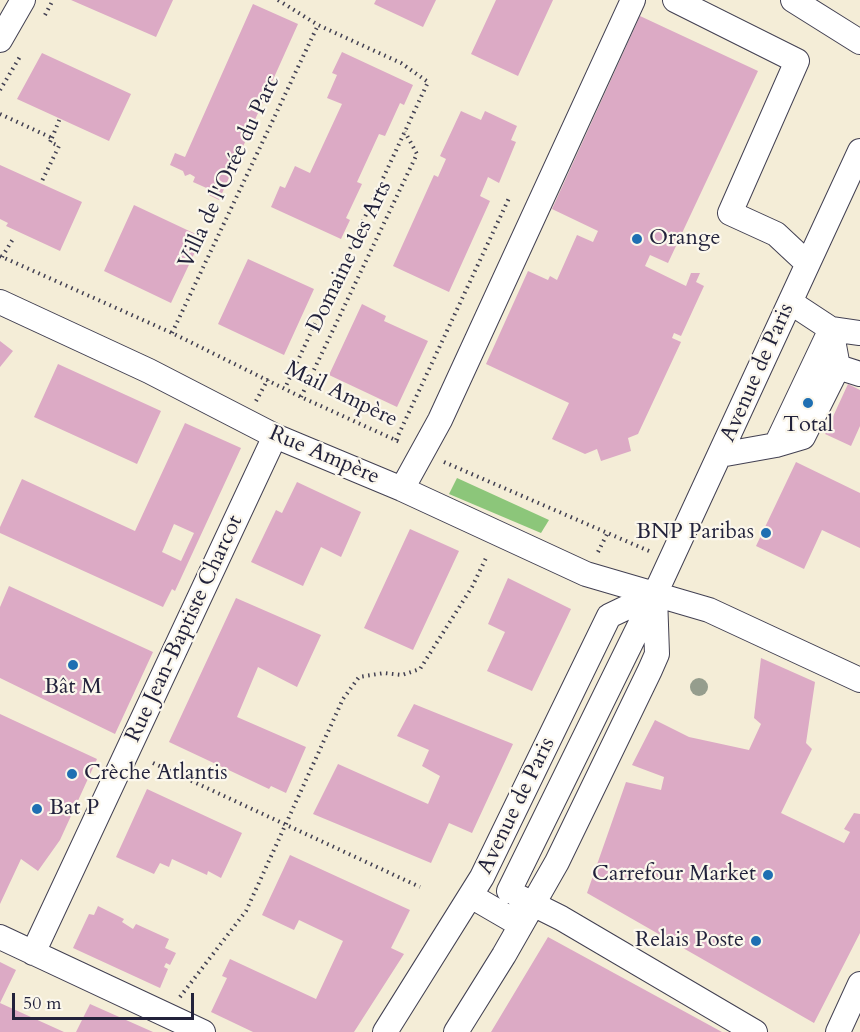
<!DOCTYPE html>
<html>
<head>
<meta charset="utf-8">
<style>
  body { margin:0 }
  #map { position:relative; width:860px; height:1032px; overflow:hidden; background:#f4edd7; font-family:Cardo,serif }
  canvas { display:block }
  .scale { position:absolute; left:12px; top:993px; width:182px; height:27px; box-sizing:border-box; border:3px solid #22223b; border-top:0; padding-left:8px; font-size:18px; line-height:21px; white-space:nowrap; color:#22223b; -webkit-text-stroke:4px #fbf7ec; paint-order:stroke }
</style>
</head>
<body>
<div id="map">
<canvas width="860" height="1032"></canvas>
<div class="scale">50 m</div>
</div>
<script>
const g = document.querySelector('canvas').getContext('2d');
g.lineJoin = 'round';
function fillPath(path, color) {
  g.fillStyle = color;
  g.fill(path, 'evenodd');
}
function strokePath(path, color, width, dash) {
  g.strokeStyle = color;
  g.lineWidth = width;
  g.lineCap = dash ? 'butt' : 'round';
  g.setLineDash(dash || []);
  g.stroke(path);
}
function label(font, color, halo, rows, align = 'center') {
  g.font = font + ' Cardo,serif';
  g.lineWidth = 4.5;
  g.setLineDash([]);
  g.textBaseline = 'middle';
  g.strokeStyle = halo;
  g.fillStyle = color;
  for (const [text, x, y, turn = 0] of rows) {
    g.save();
    g.translate(x, y);
    g.rotate((+turn || 0) * Math.PI / 180);
    g.textAlign = isNaN(turn) ? turn : align;
    if (halo) g.strokeText(text, 0, 0);
    g.fillText(text, 0, 0);
    g.restore();
  }
}
const green = new Path2D(`
  M457,478L549,520L541,533L449,494Z`);
const building = new Path2D(`
  M71,0H173L156,37Z
  M376,0H436L423,27L374,4Z
  M496,0H553L518,76L471,54Z
  M253,4L298,24L219,200L209,195L211,190L193,182L195,177L190,174L185,176L183,171L170,165L175,153L185,157Z
  M640,16L758,71L668,263L650,255L645,266L686,286L691,273H700L696,282L704,286L681,336L674,333L672,338L681,342L638,434L628,438L631,451L601,461L597,449L585,454L552,439L569,403L486,364L528,271L548,280L550,276L557,280L577,235L593,242L598,231L552,209Z
  M342,52L413,85L404,105L400,103L385,136L379,134L357,182L362,184L346,218L350,220L341,239L271,207L280,186L285,188L295,166L310,173L342,104L327,98L337,75L332,73Z
  M42,53L131,94L109,141L17,99Z
  M461,111L481,120L485,111L517,126L511,140L516,142L499,183L488,177L480,196L490,201L449,292L393,266L434,175L438,177L446,159L440,156Z
  M0,165L82,202L60,251L6,226L8,223L0,219Z
  M134,205L202,237L171,303L104,271Z
  M248,259L314,289L284,355L218,324Z
  M362,304L386,316L384,321L428,341L397,407L329,375Z
  M0,341L13,351L0,367Z
  M58,364L161,411L137,464L34,417Z
  M848,384L860,390V426L851,446L825,434Z
  M185,423L241,448L175,591L172,589L163,607L0,533V527L22,479L135,531ZM174,524L194,533L181,561L162,552Z
  M796,462L860,493V548L822,530L804,569L756,546Z
  M297,482L361,512L341,557L321,547L303,586L251,562L276,510L282,513Z
  M410,529L459,551L413,650L364,628Z
  M508,578L571,609L532,691L487,671L505,632L488,624Z
  M9,586L153,652L115,734L0,678V607Z
  M236,598L321,635L297,687L258,667L237,717L306,747L286,793L271,786L269,789L169,742Z
  M761,658L815,682L806,743L812,749L781,813L844,843L850,832L844,829L854,813L860,814V933L814,1023L587,893L626,782L661,790L664,777L632,765L655,720L689,737L749,750L761,724L754,718Z
  M414,704L513,744L472,833L449,823L431,863L313,814L338,764L428,804L440,776L422,766L429,750L397,736Z
  M0,714L97,759L60,840L38,871L21,859L0,904Z
  M147,789L242,833L221,878L208,871L207,875L172,859L169,867L160,863L154,874L116,857Z
  M290,855L410,910L391,948L404,954L354,1032H253L211,1012L227,978L222,976L230,959L316,999L343,941L299,920L294,930L262,915Z
  M98,906L124,919L122,922L133,929L136,924L169,939L165,948L176,953L170,965L166,963L164,967L168,969L160,988L73,948L89,914L94,915Z
  M548,937L722,1032H491Z
  M0,962L16,970L0,1003L64,1032H0Z
  M90,1004L153,1032H76Z`);
const path = new Path2D(`
  M278,0L318,25L401,63L428,82L285,388
  M45,15L53,0
  M0,90L21,55
  M0,114L52,138L50,142L59,146L41,183
  M52,138L60,118
  M0,256L172,333L301,397L402,443
  M2,257L13,239
  M172,333L318,25
  M301,397L417,154L405,132
  M256,401L268,379
  M396,440L510,196
  M444,462L649,551
  M598,552L607,534
  M153,763L420,887
  M180,997L246,911L343,699L359,677L384,673L402,675L420,669L472,587L486,558`);
const minor = new Path2D(`
  M675,0L797,61L730,213L776,234L807,263
  M793,0L860,42
  M0,40L23,0
  M0,302L149,371L275,436L402,489L586,574L709,610L860,680
  M838,367L860,374
  M776,445L831,329L860,333
  M720,455L776,445L803,437L838,367L831,329L790,302
  M402,489L440,420L633,0
  M509,891L655,594L860,151
  M471,896L521,925
  M519,897L561,918L755,1032
  M0,937L203,1032
  M33,953L275,436
  M385,1032L482,877L609,616L655,594
  M456,1032L504,955L557,862L650,670L657,654L655,596
  M838,1032L860,984`);
const trees = [
  [699,687]
];
const markers = [
  [637,239,6,"#1f6fb2"],
  [808,403,6,"#1f6fb2"],
  [766,533,6,"#1f6fb2"],
  [73,665,6,"#1f6fb2"],
  [72,774,6,"#1f6fb2"],
  [37,809,6,"#1f6fb2"],
  [768,875,6,"#1f6fb2"],
  [756,941,6,"#1f6fb2"]
];
const streetNames = [
  ["Villa de l'Orée du Parc",230,172,-65],
  ["Domaine des Arts",350,257,-64],
  ["Avenue de Paris",758,373,-66],
  ["Mail Ampère",341,395,26],
  ["Rue Ampère",324,456,23],
  ["Rue Jean-Baptiste Charcot",185,629,-65],
  ["Avenue de Paris",517,806,-64]
];
const poiNames = [
  ["Orange",649,239],
  ["Total",808,426,"center"],
  ["BNP Paribas",754,533,"right"],
  ["Bât M",73,688,"center"],
  ["Crèche Atlantis",84,774],
  ["Bat P",49,809],
  ["Carrefour Market",756,875,"right"],
  ["Relais Poste",744,941,"right"]
];
fillPath(green, '#8cc67a');
fillPath(building, '#dcaac5');
strokePath(minor, '#424052', 26);
strokePath(path, '#424052', 4, [1.5, 4.5]);
strokePath(minor, '#fff', 24);
g.fillStyle = '#959d8d';
for (const [x, y] of trees) {
  g.beginPath();
  g.arc(x, y, 9, 0, 2 * Math.PI);
  g.fill();
}
for (const [x, y, r, color] of markers) {
  const dot = new Path2D();
  dot.arc(x, y, r, 0, 2 * Math.PI);
  g.fillStyle = color;
  g.fill(dot);
  strokePath(dot, '#fbf7ec', 2);
}
label('22px', '#22223b', '#fbf7ec', streetNames);
label('22px', '#22223b', '#fbf7ec', poiNames, 'left');
</script>
</body>
</html>
